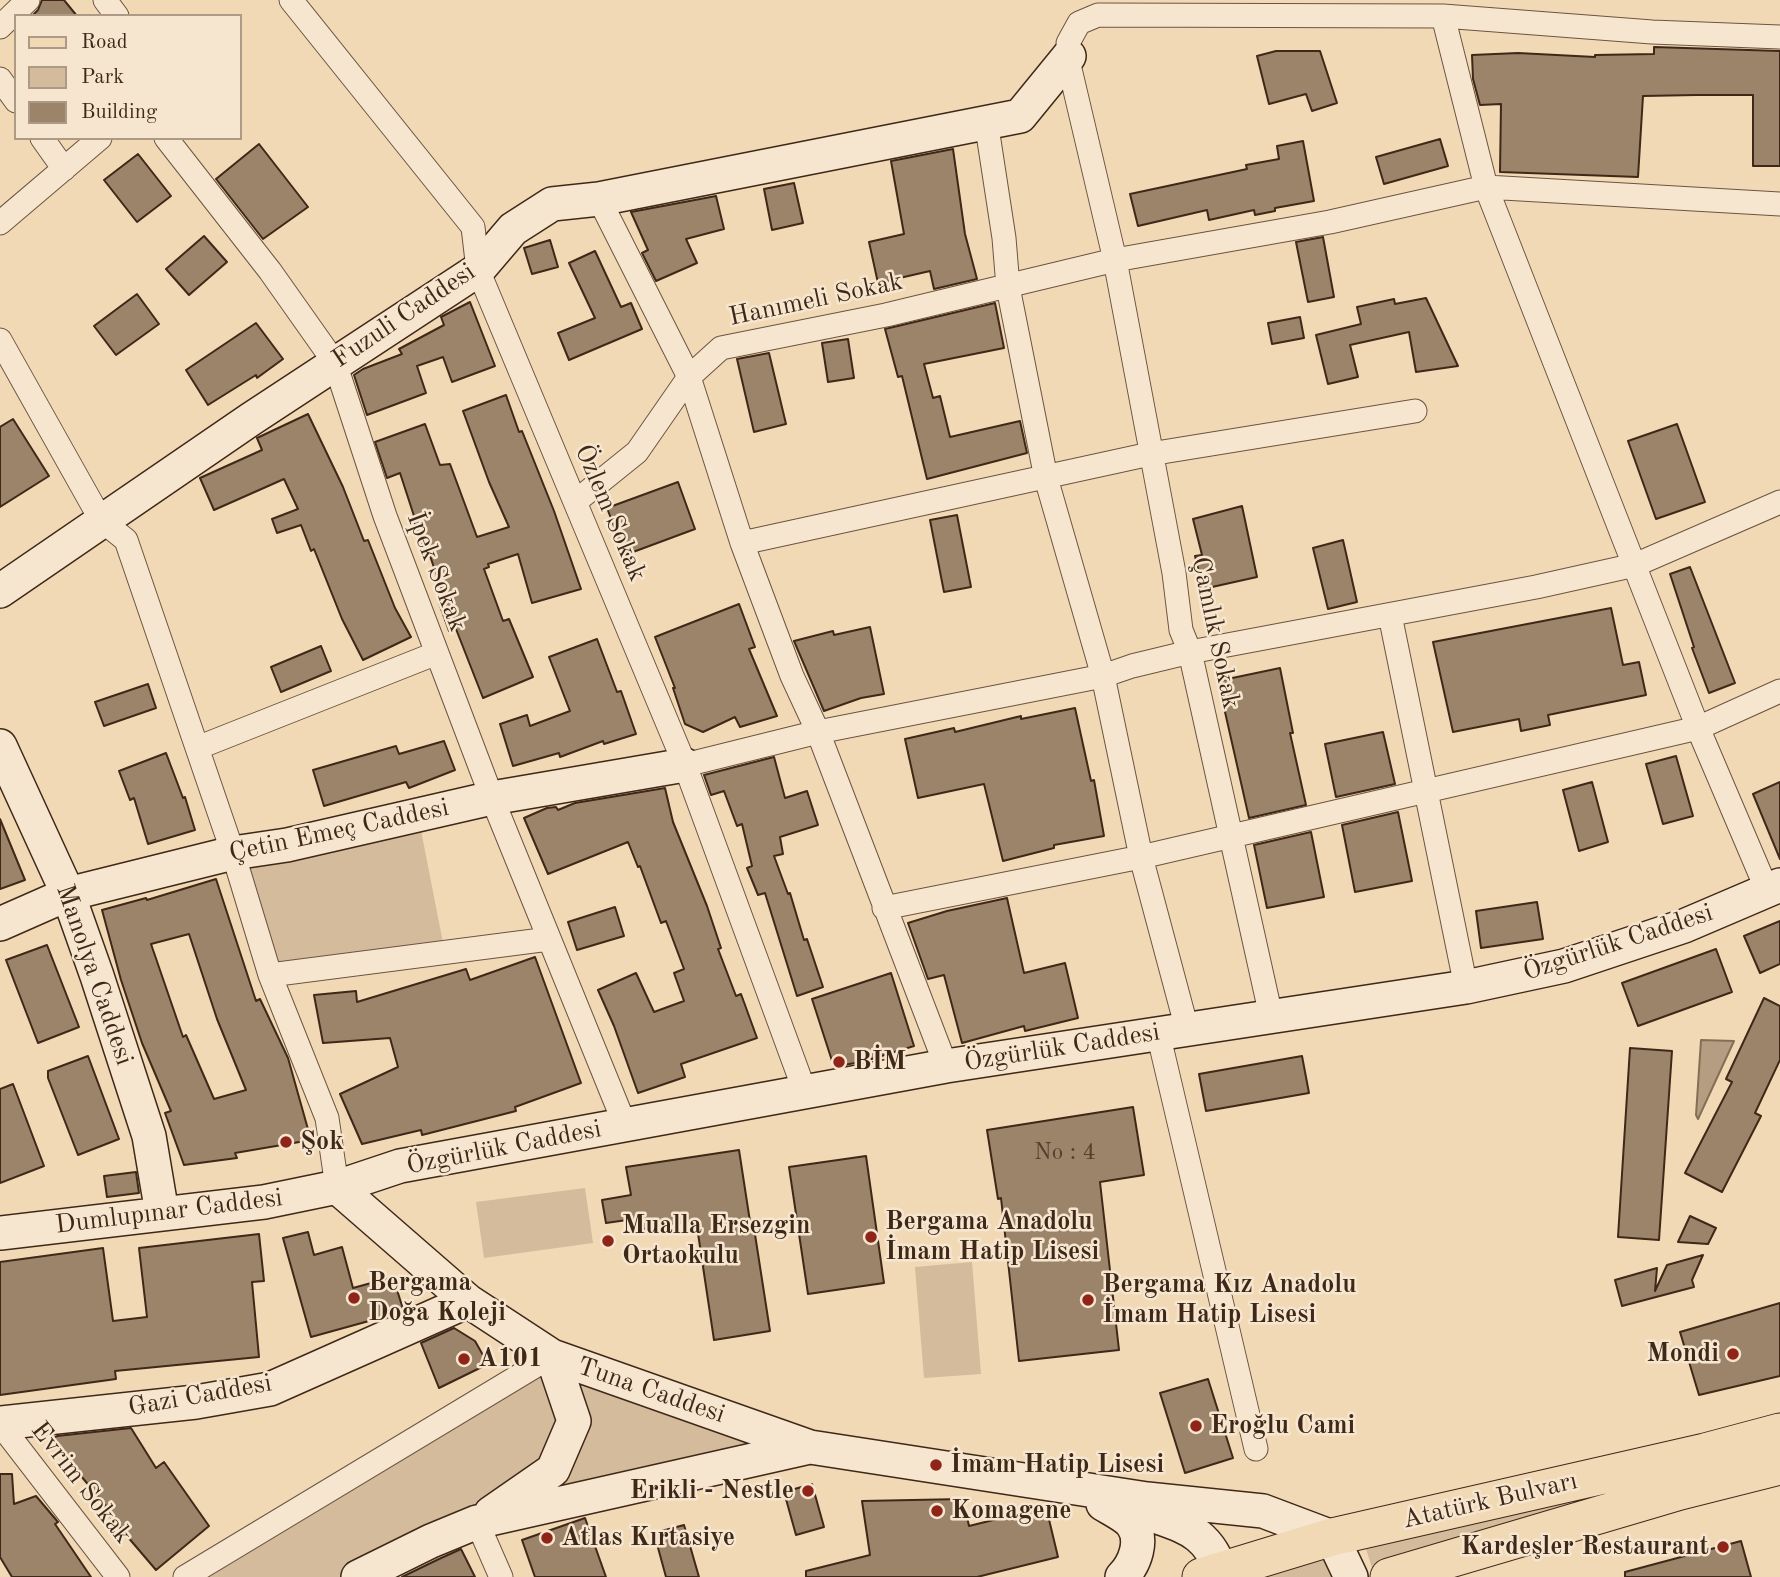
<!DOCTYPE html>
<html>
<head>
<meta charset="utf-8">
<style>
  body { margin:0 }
  #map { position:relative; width:1780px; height:1577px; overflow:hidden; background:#f1d9b6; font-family:"Old Standard TT",serif }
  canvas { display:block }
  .legend { position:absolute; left:14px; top:14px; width:228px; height:126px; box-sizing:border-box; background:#f6e6d0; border:2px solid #ad9a86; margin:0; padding:9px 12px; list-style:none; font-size:21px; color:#3f2818 }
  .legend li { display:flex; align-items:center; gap:14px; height:35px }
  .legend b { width:35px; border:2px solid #ad9a86 }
</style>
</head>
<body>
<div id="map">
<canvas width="1780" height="1577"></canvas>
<ul class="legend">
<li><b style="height:9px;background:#f1d9b6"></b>Road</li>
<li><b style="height:19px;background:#d3bb9b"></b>Park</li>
<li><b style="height:19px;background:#9c846a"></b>Building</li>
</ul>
</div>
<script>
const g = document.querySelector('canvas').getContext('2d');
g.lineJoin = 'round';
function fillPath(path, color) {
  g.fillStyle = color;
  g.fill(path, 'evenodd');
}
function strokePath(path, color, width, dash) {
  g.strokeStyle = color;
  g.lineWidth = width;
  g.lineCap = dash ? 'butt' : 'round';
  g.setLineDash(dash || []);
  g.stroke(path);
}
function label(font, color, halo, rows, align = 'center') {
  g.font = font + ' "Old Standard TT",serif';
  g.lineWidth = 5;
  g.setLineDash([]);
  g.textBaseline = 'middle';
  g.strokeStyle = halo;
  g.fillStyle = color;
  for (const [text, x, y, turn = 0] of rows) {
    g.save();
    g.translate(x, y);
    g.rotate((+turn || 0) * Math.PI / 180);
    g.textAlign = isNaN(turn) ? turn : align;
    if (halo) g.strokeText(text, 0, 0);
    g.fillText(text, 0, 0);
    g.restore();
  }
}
const green = new Path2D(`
  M418,815L445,953L270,975L233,853Z
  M585,1188L593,1243L484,1258L476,1202Z
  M972,1262L981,1374L924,1378L915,1267Z
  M552,1356L810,1447L477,1522L358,1577H185Z
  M1690,1469L1373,1571L1366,1549Z
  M1324,1560L1332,1565L1334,1577H1255Z`);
const water = new Path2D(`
  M1701,1040L1734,1041L1698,1119L1696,1115Z`);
const building = new Path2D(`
  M42,0H64L77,16H32L38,10Z
  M1654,47L1780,51V166H1753V95H1696L1643,96L1638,177L1500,172L1501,104L1480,105L1473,79L1472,55L1518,53L1595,57V55L1654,54Z
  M1276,51H1320L1337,103L1312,111L1306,94L1269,104L1257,56Z
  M1440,139L1448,166L1384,184L1376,157Z
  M1303,141L1314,201L1275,208V211L1255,215L1254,210L1209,220L1207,210L1138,226L1130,194L1247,169L1246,165L1279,159L1277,146Z
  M259,144L308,207L263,239L216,179Z
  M953,149L965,234L977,279L934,289L930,271L878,283L869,242L904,234L891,161Z
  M138,154L171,196L137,222L104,180Z
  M794,183L803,223L772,230L764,189Z
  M716,196L724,229L686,239L697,263L656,281L642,253L648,250L631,212Z
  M204,236L227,262L189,295L166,269Z
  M1323,237L1334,297L1308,302L1296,242Z
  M550,240L558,267L532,274L524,248Z
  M595,251L621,307L631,303L642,329L569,360L558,333L595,318L569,263Z
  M137,294L159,324L116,355L94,326Z
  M1426,298L1458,366L1416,372L1409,332L1350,345L1358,377L1328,384L1316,335L1361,324L1357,307L1394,299L1395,304Z
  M470,302L495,366L452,382L443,357L417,366L426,393L367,415L354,375L363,369L402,354L399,349L444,325L441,317Z
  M995,303L1004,348L924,364L933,398L940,396L950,437L1020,421L1027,453L927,479L902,376L898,377L885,329Z
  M1300,317L1304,338L1272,344L1268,323Z
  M256,323L283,359L257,378L256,375L208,405L186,370Z
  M848,339L854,378L828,382L822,343Z
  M769,353L786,424L754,432L737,359Z
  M506,395L519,432L522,431L554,511L581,589L532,603L518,554L488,564L489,567L484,569L503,621L509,619L533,677L483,698L456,629L449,631L439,603L445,600L427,547L424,548L413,520L415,519L400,473L387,478L375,442L425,424L440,465L450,464L477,537L509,527L489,482L463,411Z
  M308,414L343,487L364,541L368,540L395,608L411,637L363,660L342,619L314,549L311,551L301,525L277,533L272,519L298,509L284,479L214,510L200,478L262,450L257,438Z
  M13,419L49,476L0,507V427Z
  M1677,424L1705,502L1656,519L1628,441Z
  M678,482L695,529L625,555L607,508Z
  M1242,506L1257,577L1203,589L1195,556L1202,555L1193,519Z
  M957,515L971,587L944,592L930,520Z
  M1343,540L1357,602L1328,609L1313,548Z
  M1690,567L1735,683L1709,693L1692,648L1694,647L1670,574Z
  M739,604L755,647L749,649L777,716L740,727L735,717L703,732L685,724L673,688H675L655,637Z
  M1611,608L1623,665L1639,662L1646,695L1548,715L1550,725L1521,731L1519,719L1453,732L1433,642Z
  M870,627L884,694L861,698L824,711L794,641L833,631L834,635Z
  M597,639L617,692L621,691L636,734L604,744L603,741L560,757L559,753L513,766L500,724L527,715L530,726L570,711L549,657Z
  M321,646L331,671L281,692L271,667Z
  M1280,668L1293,733H1290L1306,805L1249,818L1218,681Z
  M148,684L156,708L104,726L95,702Z
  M1075,708L1091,781L1094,780L1104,836L1054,845V848L1003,861L984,784L918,798L905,739L954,728L955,732L1021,716V719Z
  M1383,732L1395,784L1336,797L1325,744Z
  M444,741L455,770L409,788L406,782L324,806L313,770L396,746L399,754Z
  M166,753L183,798L185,797L195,830L148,844L134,798L130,800L119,771Z
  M1676,756L1693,816L1663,824L1646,764Z
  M774,757L785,798L807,791L818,825L780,837L783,854L774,856L788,894L790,893L804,940L807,939L823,987L797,996L765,893L758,895L747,868L752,866L742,824L737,826L724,791L711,795L704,775Z
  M1592,782L1608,842L1579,851L1563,790Z
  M1780,782V859L1753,794Z
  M665,788L673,822L707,906L721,948L718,949L736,996L741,994L757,1038L681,1064L685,1077L638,1093L614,1026L598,990L636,973L654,1012L684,1001L674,973L684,969L666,921L661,923L640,866L638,867L628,842L548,874L524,818L547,808L556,807L558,810L575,803Z
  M1398,812L1412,881L1355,892L1342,825Z
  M0,819L25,880L0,889Z
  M1311,832L1324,897L1267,908L1254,845Z
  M216,879L256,1001L260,999L288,1058L311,1140L235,1153L237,1158L184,1165L165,1113L171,1111L142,1043L121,980L102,910L146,898L147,900ZM189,934L217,1019L246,1090L214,1099L186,1035L183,1037L151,944Z
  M1007,898L1024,973L1065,963L1078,1018L1025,1031L1024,1026L962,1043L944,975L928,979L908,923L947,911Z
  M1537,902L1543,939L1481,948L1476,911Z
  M615,907L624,936L577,950L568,922Z
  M1780,921V964L1760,973L1744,936Z
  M47,945L79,1027L38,1043L6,960Z
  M1716,949L1732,992L1638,1026L1622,983Z
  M535,957L581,1083L515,1107L516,1111L422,1135L421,1130L362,1144L340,1094L398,1067L390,1038L323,1043L314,995L356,991L357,1002L466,969L470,980Z
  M891,973L914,1046L865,1061L834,1067L812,999Z
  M1764,998L1780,1006V1060L1755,1113L1761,1116L1722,1192L1685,1173L1732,1082L1726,1079Z
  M1630,1048L1672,1051L1659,1240L1618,1237Z
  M88,1056L119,1139L78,1155L48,1078V1071Z
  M1302,1056L1309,1093L1206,1111L1199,1074Z
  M13,1084L44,1166L0,1183V1089Z
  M1133,1107L1144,1175L1100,1182L1119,1350L1019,1361L1001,1198L998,1199L987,1130Z
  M739,1150L751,1228H754L770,1331L714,1340L696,1220L636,1230L634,1219L606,1223L602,1200L631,1195L626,1167Z
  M866,1156L884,1283L808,1294L789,1167Z
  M136,1172L139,1193L107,1197L104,1176Z
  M1690,1216L1716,1228L1708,1244L1678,1242Z
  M308,1232L314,1255L342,1247L353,1288L393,1277L403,1309L387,1316L311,1337L283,1238Z
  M259,1234L264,1281L252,1282L259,1357L115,1371L116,1379L0,1395V1262L103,1248L113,1321L147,1317L139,1248Z
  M1703,1255L1692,1280L1694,1287L1622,1306L1615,1280L1657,1268L1655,1291L1667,1265Z
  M1780,1303V1376L1699,1395L1680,1332Z
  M454,1328L475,1341L488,1364L439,1388L421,1343Z
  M1208,1379L1233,1458L1185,1473L1160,1393Z
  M131,1428L156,1468L164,1462L209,1526L156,1570L103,1508L106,1506L51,1440L57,1436Z
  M0,1474H12L14,1504L36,1496L58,1522L55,1524L91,1577H12L0,1557Z
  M812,1484L824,1527L796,1535L784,1492Z
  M963,1499L969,1526L1046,1507L1058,1557L977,1577H806V1571L870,1555L862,1501Z
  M585,1518L606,1577H535L522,1540Z
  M684,1525L699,1577H666L654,1533Z
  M1741,1541L1751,1577H1625V1572Z
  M461,1549L475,1577H402L439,1559Z`);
const street = new Path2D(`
  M105,0L117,16
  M291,0L473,227L478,270L685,765L805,1092
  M0,27L28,0
  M0,79L16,101
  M991,122L988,134L1004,238L1008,287L1046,478L1103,676L1141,857L1187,1029
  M42,138L64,169
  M166,138L270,271L335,363L385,516L492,798L625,1125
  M599,199L689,377L742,543L792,676L818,732L946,1066
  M0,223L100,138
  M0,340L101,520L126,540L233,853L270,975L327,1118L337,1187
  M575,502L637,452L689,377L721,348L886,315L1115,260L1330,222L1486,187L1780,204
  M742,543L1150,454L1415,411
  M1390,615L1466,987
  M197,748L437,653
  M685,765L818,732L1103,676L1132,666L1190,652L1536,587L1635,565L1780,502
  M1767,890L1698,728L1780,691
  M884,908L1141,857L1698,728L1486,187L1443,16
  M270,975L549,939
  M1271,1016L1190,652L1181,630L1174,573L1115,260L1070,69L1068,43L1079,23L1098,15L1443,16L1652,32L1780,37
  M1158,1033L1256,1449
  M0,1424L118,1577
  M477,1522L501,1577
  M185,1577L552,1356`);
const secondary = new Path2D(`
  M0,591L251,419L478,270L513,229L552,204L599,199L1020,116L1069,56
  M0,746L68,894L97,976L149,1136L162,1213
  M0,924L68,894L233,853L287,845L492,798L685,765
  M337,1187L468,1301L552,1356L810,1447L1147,1499L1263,1511L1332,1537L1351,1577
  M0,1233L264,1202L337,1187L400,1166L946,1066L1466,987L1564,966L1684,926L1780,885
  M0,1423L196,1402L270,1389L468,1301
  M1103,1504C1111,1509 1126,1516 1132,1524C1144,1540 1135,1564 1122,1577
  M1139,1510C1181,1527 1208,1527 1223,1577
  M491,1513L553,1470L574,1421L552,1356
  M358,1577L431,1541L477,1522L810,1447`);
const primary = new Path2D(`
  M1201,1577L1332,1537L1705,1452L1780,1432
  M1389,1577L1680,1491L1780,1466`);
const markers = [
  [839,1062,7,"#8f2418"],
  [286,1142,7,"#8f2418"],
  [871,1237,7,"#8f2418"],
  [608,1241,7,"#8f2418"],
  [354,1298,7,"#8f2418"],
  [1088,1300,7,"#8f2418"],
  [1733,1354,7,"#8f2418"],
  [464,1359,7,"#8f2418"],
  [1196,1426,7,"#8f2418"],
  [936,1465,7,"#8f2418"],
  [808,1491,7,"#8f2418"],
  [937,1511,7,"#8f2418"],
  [547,1538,7,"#8f2418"],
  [1723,1547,7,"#8f2418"]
];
const numberNames = [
  ["No : 4",1065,1153]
];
const streetNames = [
  ["Hanımeli Sokak",816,300,-12],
  ["Fuzuli Caddesi",404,316,-34],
  ["Özlem Sokak",610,513,67],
  ["İpek Sokak",436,572,69],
  ["Çamlık Sokak",1215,633,78],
  ["Çetin Emeç Caddesi",339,831,-12],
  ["Özgürlük Caddesi",1618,943,-18],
  ["Manolya Caddesi",94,975,71],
  ["Özgürlük Caddesi",1062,1048,-9],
  ["Özgürlük Caddesi",504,1148,-11],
  ["Dumlupınar Caddesi",169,1212,-7],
  ["Tuna Caddesi",651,1391,19],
  ["Gazi Caddesi",200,1396,-10],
  ["Evrim Sokak",81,1483,52],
  ["Atatürk Bulvarı",1490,1501,-13]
];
const poiNames = [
  ["BİM",853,1062],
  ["Şok",300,1142],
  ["Bergama Anadolu",885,1222],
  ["İmam Hatip Lisesi",885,1252],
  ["Mualla Ersezgin",622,1226],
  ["Ortaokulu",622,1256],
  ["Bergama",368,1283],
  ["Doğa Koleji",368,1313],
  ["Bergama Kız Anadolu",1102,1285],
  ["İmam Hatip Lisesi",1102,1315],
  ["Mondi",1719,1354,"right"],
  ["A101",478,1359],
  ["Eroğlu Cami",1210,1426],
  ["İmam Hatip Lisesi",950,1465],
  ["Erikli - Nestle",794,1491,"right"],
  ["Komagene",951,1511],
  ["Atlas Kırtasiye",561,1538],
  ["Kardeşler Restaurant",1709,1547,"right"]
];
fillPath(green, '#d3bb9b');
fillPath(water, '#b49d80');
strokePath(water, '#856e56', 2);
fillPath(building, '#9c846a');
strokePath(building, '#3f2818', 2);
strokePath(street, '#6c5440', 25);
strokePath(secondary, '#3f2818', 36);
strokePath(primary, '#3f2818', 39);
strokePath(street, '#f6e6d0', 23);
strokePath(secondary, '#f6e6d0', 33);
strokePath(primary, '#f1d9b6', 37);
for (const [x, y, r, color] of markers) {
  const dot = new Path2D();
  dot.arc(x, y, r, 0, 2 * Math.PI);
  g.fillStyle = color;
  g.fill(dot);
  strokePath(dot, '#f6e6d0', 2.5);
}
label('23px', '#563f2c', null, numberNames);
label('26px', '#3f2818', '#f6e6d0', streetNames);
label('bold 26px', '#3f2818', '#f6e6d0', poiNames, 'left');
</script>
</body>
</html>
